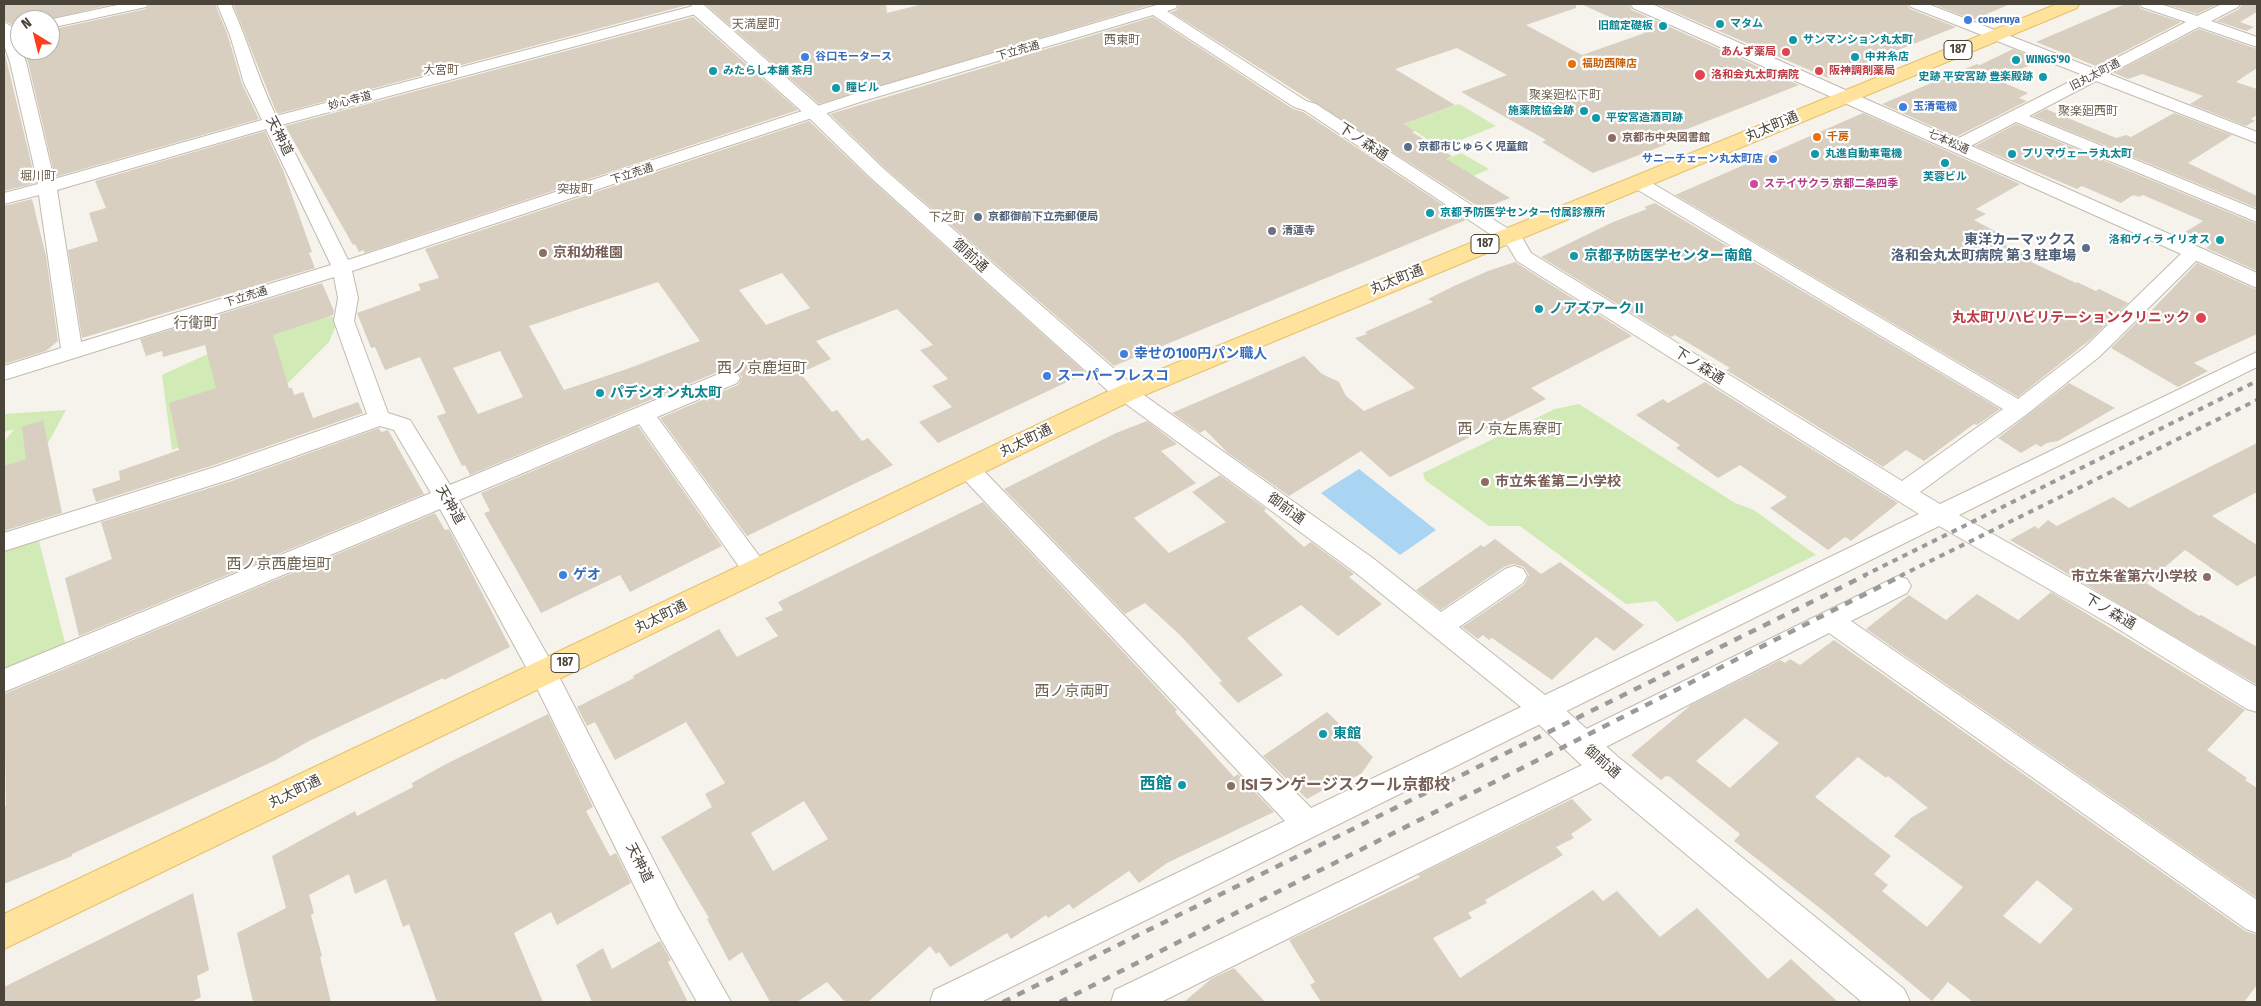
<!DOCTYPE html>
<html>
<head>
<meta charset="utf-8">
<style>
  body { margin:0 }
  #map { position:relative; width:2261px; height:1006px; overflow:hidden; background:#f6f3ec; font-family:"Fira Sans Condensed",sans-serif }
  canvas { display:block }
  .frame { position:absolute; inset:0; border:5px solid #4b4439; pointer-events:none }
  .north { position:absolute; left:10px; top:10px; width:50px; height:50px; box-sizing:border-box; background:#fff; border:1px solid #b7b4b0; border-radius:50%; rotate:324deg; font-size:14px; font-weight:700; line-height:20px; text-align:center; color:#4b4439 }
  .north::after { content:''; display:block; margin:auto; width:18px; height:22px; background:#fc3f1d; clip-path:polygon(50% 0,100% 100%,50% 72%,0 100%) }
</style>
</head>
<body>
<div id="map">
<canvas width="2261" height="1006"></canvas>
<div class="frame"></div>
<div class="north">N</div>
</div>
<script>
const g = document.querySelector('canvas').getContext('2d');
g.lineJoin = 'round';
function fillPath(path, color) {
  g.fillStyle = color;
  g.fill(path, 'evenodd');
}
function strokePath(path, color, width, dash) {
  g.strokeStyle = color;
  g.lineWidth = width;
  g.lineCap = dash ? 'butt' : 'round';
  g.setLineDash(dash || []);
  g.stroke(path);
}
function label(font, color, halo, rows, align = 'center') {
  g.font = font + ' "Fira Sans Condensed","Noto Sans JP",sans-serif';
  g.lineWidth = 4.5;
  g.setLineDash([]);
  g.textBaseline = 'middle';
  g.strokeStyle = halo;
  g.fillStyle = color;
  for (const [text, x, y, turn = 0] of rows) {
    g.save();
    g.translate(x, y);
    g.rotate((+turn || 0) * Math.PI / 180);
    g.textAlign = isNaN(turn) ? turn : align;
    if (halo) g.strokeText(text, 0, 0);
    g.fillText(text, 0, 0);
    g.restore();
  }
}
const green = new Path2D(`
  M1459,104L1496,126L1441,148L1404,124Z
  M1461,153L1489,169L1451,186L1423,168Z
  M340,316L329,342L287,384L221,434L172,450L162,375L279,321Z
  M1579,404L1735,503L1754,510L1816,555L1677,622L1656,601L1626,604L1520,526H1489L1425,480L1423,473L1555,409Z
  M66,410L48,443L40,447L43,479L4,493V442L14,429L4,432V414Z
  M38,537L65,643L4,669V549Z`);
const water = new Path2D(`
  M1359,469L1436,530L1400,555L1321,493Z`);
const building = new Path2D(`
  M4,4H114L46,20H20V43L13,25L4,20Z
  M157,4H215L228,36L242,84L259,119L55,177L28,62L23,50H50V30L146,9L149,5Z
  M233,4H691L277,114Z
  M705,4H886L887,13L923,4H1154L819,104Z
  M1179,4H1576V8L1526,25L1582,55L1645,33L1581,4H1629L1632,10L1799,85L1682,131L1690,135L1593,173L1542,142L1546,140L1461,92L1507,75L1457,48L1395,69L1455,105L1404,124L1415,131L1412,132L1452,156L1446,159L1510,198L1482,209L1171,12L1177,10Z
  M1656,4H1907L1910,9L1956,27L1828,78Z
  M1933,4H2010L1973,20Z
  M2125,4H2138L2141,9L2181,22L2096,66L2036,42Z
  M2165,4H2218L2197,14Z
  M2242,4H2257V12L2240,22L2254,27L2247,31L2216,21L2239,9Z
  M693,17L798,110L365,253L363,250L359,252L355,244L353,245L285,126Z
  M1153,17L1293,109L1303,112L1466,220L1114,366L886,169L830,114Z
  M2199,29L2257,49V68L2236,82L2257,89V115L2251,119L2255,121L2246,126L2190,104L2203,96L2142,74L2128,79L2114,73Z
  M2013,49L2041,60L1997,80L2028,93L2019,98L2027,101L1956,137L1882,104L1950,75L1977,64L1980,65Z
  M4,50L36,183L4,191Z
  M2046,109L2116,138L2126,135L2131,137L2174,113L2232,135L2188,163L2257,196V208L2033,116Z
  M1863,113L2020,184L1976,209L1986,214L1974,220L2002,235L1994,239L2034,259L2031,262L2076,283L2077,282L2096,291L2099,289L2128,303L2091,339L2018,397L1675,195Z
  M809,121L870,179L1086,373L938,443L919,422L952,407L932,386L948,379L920,350L933,345L897,309L816,341L831,359L800,373L832,412L837,410L862,441L868,438L893,465L747,536L660,418L738,385L742,377L737,371L729,369L720,371L470,475L465,465L462,466L437,416L446,413L420,357L385,370L375,347L371,348L357,313L421,290L418,284L439,278L425,249ZM782,273L810,308L766,325L739,290ZM658,282L700,341L627,369L564,390L529,326ZM500,351L523,397L478,414L453,368Z
  M2016,124L2257,224V271L2206,248L2209,246L2182,234L2203,221L2143,195L2139,197L2133,195L2121,203L2082,186L2077,189L1975,146Z
  M265,131L283,170L312,252L309,253L315,268L82,338L68,250L98,241L89,213L106,208L95,181Z
  M32,199L46,256L58,341L46,351L4,364V206Z
  M1655,203L2000,409L1977,425L1974,424L1924,461L1906,450L1883,467L1726,370L1730,368L1675,335L1671,337L1541,257L1613,222L1647,209L1644,207Z
  M1515,262L1632,336L1531,388L1546,399L1390,477L1361,451L1289,496L1228,453L1205,430L1200,433L1172,413L1304,356L1322,374L1339,382L1346,396L1364,411L1415,388L1355,338L1367,334L1365,332L1433,302L1428,299L1454,286L1488,271Z
  M2197,263L2257,290V334L2194,363L2208,371L2178,387L2111,348L2147,312L2149,313Z
  M322,283L334,311L333,315L273,335L289,388H292L294,395L303,392L313,418L358,402L363,413L214,465L96,502L92,489L120,480L119,471L179,450L169,403L216,388L205,345L163,357L162,351L146,356L140,339Z
  M1705,382L1898,503L1851,541L1845,537L1828,550L1770,508L1787,497L1740,465L1718,478L1676,448L1680,445L1636,415L1663,399L1668,403Z
  M2069,383L2115,408L2058,441L2047,443L2041,447L2036,444L2021,453L1998,438Z
  M43,420L62,513L4,531V466L26,459L22,427Z
  M1147,421L1177,444L1161,451L1196,483L1134,518L1169,553L1226,522L1192,492L1220,475L1266,509L1264,511L1304,547L1311,542L1354,574L1349,577L1382,604L1338,636L1301,605L1247,638L1283,675L1238,703L1219,683L1222,681L1181,636L1145,603L1125,614L1004,489L1116,433Z
  M638,426L722,546L630,592L620,575L541,613L484,513L490,511L481,493Z
  M379,428L381,432L388,430L424,494L79,636L65,578L112,559L101,522L232,481Z
  M2257,443V492L2212,516L2257,545V575L2237,586L2185,550L2146,583L2199,616L2201,615L2257,647V685L2010,540L2035,526L2038,529L2048,520L2057,526L2113,497L2129,508Z
  M983,502L1155,686L1177,710L1175,712L1234,777L1238,774L1274,812L1167,863L1139,883L1129,871L1073,909L1069,904L1048,918L1046,915L1011,939L1007,933L950,967L939,952L936,954L930,946L868,1002H845L827,982L797,1002H770L742,952L729,961L707,919L709,918L661,837L712,807L705,794L725,783L686,722L615,760L595,722L587,726L577,707L634,678L633,676L719,629L737,657L778,636L765,618L783,610L778,602ZM804,801L828,839L773,871L751,833Z
  M435,513L445,530L449,529L510,647L444,680L443,678L309,741L274,761L72,854V856L4,884V807L6,806L4,694Z
  M1495,539L1541,574L1560,562L1644,625L1614,651L1596,637L1552,680L1492,638L1489,640L1483,635L1478,639L1462,627L1524,585L1529,575L1524,567L1513,564L1504,567L1441,610L1416,590L1481,545L1484,547Z
  M2051,592L2245,710L2207,750L2247,778L2245,780L2257,788V898L1866,629L1909,595L1946,620L1977,594L2018,620Z
  M1834,640L2245,931L2257,935V985L2244,1002H1973L1948,982L1932,1001L1821,909L1734,841L1740,834L1670,777L1666,776L1661,780L1631,755L1691,705L1780,660L1785,663L1790,659L1800,665ZM1745,718L1779,743L1730,788L1696,761ZM1858,757L1886,778L1888,776L1928,808L1912,817L1894,836L1963,887L1927,927L1882,891L1888,885L1874,874L1891,856L1815,797ZM2037,880L2073,909L2040,944L2003,916Z
  M1327,712L1373,757L1361,774L1342,783L1339,781L1307,799L1263,756Z
  M548,714L593,807L586,811L610,856L616,853L631,883L557,925L551,912L514,933L543,1002H437L409,924L403,927L386,879L355,894L349,874L309,895L314,913L311,915L322,956L320,957L331,1002H253L237,933L286,908L272,856L355,811L357,816L413,787L412,783L446,764Z
  M1572,799L1592,820L1571,834L1574,838L1556,847L1563,855L1485,900L1487,903L1468,913L1472,918L1433,938L1460,978L1593,890L1603,901L1617,891L1660,937L1697,908L1768,979L1791,959L1838,1002H1321L1310,985L1315,982L1289,940L1420,877L1418,875Z
  M193,893L209,970L197,976L201,997L191,1002H4V987Z
  M660,941L671,960L668,962L688,1002H592L576,965L603,948L612,969Z
  M1234,968L1265,1002H1184L1211,979Z`);
const minor = new Path2D(`
  M122,4H148L146,7L50,28V20H48Z
  M217,4H231C248,41 258,79 276,116L693,6H703L705,9L703,12L281,125L348,260L851,95L1160,4H1177L1176,8L1167,11L1306,101L1316,104L1513,232L1523,239L1531,253L1902,481L2003,409L1633,187L1630,183L1633,179H1645L2018,399L2085,347L2187,248H2201L2204,252L2201,256L2099,357L2027,414L1920,492L1940,504L2257,352V367L1959,515L2133,613L2257,687V712L2247,709L2115,627L1939,526L981,1002H930L934,990L1285,821L960,475L956,469L960,463L968,461L976,463L1311,808L1521,707L1356,573L1118,398L1115,393L1118,388L1126,386L1134,388L1374,559L1441,612L1505,569L1514,566L1523,569L1527,576L1523,583L1459,627L1545,695L1919,514L1517,261L1508,246L1304,110L1294,107L1153,15L863,101L352,271L358,298L354,321L388,413L410,420L450,485L721,373L729,371L737,373L740,378L737,383L657,417L765,564L769,571L765,578L756,580L747,578L639,424L459,500L553,665L678,908L731,1002H697L656,930L532,678L440,509L4,692V669L431,493L394,430L380,426L231,479L4,551V533L215,467L367,414L334,321L338,298L334,277L4,380V366L61,348L39,195L4,204V193L38,184L10,62L4,45V22L11,26L26,62L54,179L262,120L244,83L230,35ZM266,129L331,265L81,342L57,190Z
  M1909,4H1928L2095,69L2186,22L2142,7L2140,4H2160L2197,16L2222,4H2240L2238,7L2211,21L2257,37V47L2199,27L2109,74L2257,132V143L2096,81L2029,116L2257,210V222L2016,122L1963,150H1951L1948,146L1951,142L2083,75L1911,7Z
  M1898,576L1907,579L1911,586L1907,593L1851,621L2257,900V933L2246,929L1829,633L1592,754L1582,757L1572,754L1568,745L1572,736Z
  M1605,754L1615,757L1619,766L1615,775L1161,1002H1111L1115,990Z`);
const tertiary = new Path2D(`
  M698,4L704,5L821,108L885,170L1135,387L1139,393L1135,399L1126,401L1117,399L871,178L807,116L692,13L690,9L692,5Z
  M1631,4H1652L2257,273V288L1633,8Z
  M1542,695L1553,699L1617,756L1904,989L1910,1002H1862L1593,776L1531,717L1526,708L1531,699Z`);
const primary = new Path2D(`
  M2057,4H2079L2077,8L1135,399L4,949V914L1117,387Z`);
const railFar1 = new Path2D(`
  M1863,576L2257,381
  M1900,576L2257,400`);
const rail = new Path2D(`
  M1003,1002L1866,575
  M1060,1002L1903,575`);
const markers = [
  [1968,20,5,"#3f7fe0"],
  [1720,24,5,"#0f9aa8"],
  [1663,26,5,"#0f9aa8"],
  [1793,40,5,"#0f9aa8"],
  [1786,52,5,"#e0444e"],
  [805,57,5,"#3f7fe0"],
  [1855,57,5,"#0f9aa8"],
  [2016,60,5,"#0f9aa8"],
  [1572,64,5,"#e8710a"],
  [713,71,5,"#0f9aa8"],
  [1819,71,5,"#e0444e"],
  [1700,75,6,"#e0444e"],
  [2043,77,5,"#0f9aa8"],
  [836,88,5,"#0f9aa8"],
  [1903,107,5,"#3f7fe0"],
  [1584,111,5,"#0f9aa8"],
  [1596,118,5,"#0f9aa8"],
  [1817,137,5,"#e8710a"],
  [1612,138,5,"#8d6e63"],
  [1408,147,5,"#5c6f8a"],
  [1815,154,5,"#0f9aa8"],
  [2012,154,5,"#0f9aa8"],
  [1773,159,5,"#3f7fe0"],
  [1945,163,5,"#0f9aa8"],
  [1754,184,5,"#d1479c"],
  [1430,213,5,"#0f9aa8"],
  [978,217,5,"#5c6f8a"],
  [1272,231,5,"#6b7280"],
  [2220,240,5,"#0f9aa8"],
  [2086,248,5,"#5c6f8a"],
  [543,253,5,"#8d6e63"],
  [1574,256,5,"#0f9aa8"],
  [1539,309,5,"#0f9aa8"],
  [2201,318,6,"#e0444e"],
  [1124,354,5,"#3f7fe0"],
  [1047,376,5,"#3f7fe0"],
  [600,393,5,"#0f9aa8"],
  [1485,482,5,"#8d6e63"],
  [563,575,5,"#3f7fe0"],
  [2207,577,5,"#8d6e63"],
  [1323,734,5,"#0f9aa8"],
  [1182,785,5,"#0f9aa8"],
  [1231,786,5,"#8d6e63"]
];
const farShopnames = [
  ["coneruya",1978,20],
  ["谷口モータース",815,57],
  ["玉清電機",1913,107],
  ["サニーチェーン丸太町店",1763,159,"right"]
];
const farCulturenames = [
  ["マタム",1730,24],
  ["旧館定礎板",1653,26,"right"],
  ["サンマンション丸太町",1803,40],
  ["中井糸店",1865,57],
  ["WINGS'90",2026,60],
  ["みたらし本舗 茶月",723,71],
  ["史跡 平安宮跡 豊楽殿跡",2033,77,"right"],
  ["瞳ビル",846,88],
  ["施薬院協会跡",1574,111,"right"],
  ["平安宮造酒司跡",1606,118],
  ["丸進自動車電機",1825,154],
  ["プリマヴェーラ丸太町",2022,154],
  ["芙蓉ビル",1945,177,"center"],
  ["京都予防医学センター付属診療所",1440,213],
  ["洛和ヴィラ イリオス",2210,240,"right"]
];
const farStreetnames = [
  ["下立売通",1018,51,-16],
  ["旧丸太町通",2095,75,-27],
  ["妙心寺道",350,101,-15],
  ["七本松通",1948,142,24],
  ["下立売通",632,174,-18],
  ["下立売通",246,297,-17]
];
const farHealthnames = [
  ["あんず薬局",1776,52,"right"],
  ["阪神調剤薬局",1829,71],
  ["洛和会丸太町病院",1711,75]
];
const farFoodnames = [
  ["福助西陣店",1582,64],
  ["千房",1827,137]
];
const farEducationnames = [
  ["京都市中央図書館",1622,138]
];
const farServicenames = [
  ["京都市じゅらく児童館",1418,147],
  ["京都御前下立売郵便局",988,217]
];
const farHotelnames = [
  ["ステイサクラ 京都二条四季",1764,184]
];
const farWorshipnames = [
  ["清蓮寺",1282,231]
];
const farNeighbourhoodnames = [
  ["天満屋町",756,25],
  ["西東町",1122,41],
  ["大宮町",441,71],
  ["聚楽廻松下町",1565,96],
  ["聚楽廻西町",2088,112],
  ["堀川町",38,177],
  ["突抜町",575,190],
  ["下之町",947,218]
];
const shields = [
  [1958,50,28],
  [1485,244,28],
  [565,663,28]
];
const shieldNames = [
  ["187",1958,50],
  ["187",1485,244],
  ["187",565,663]
];
const streetNames = [
  ["丸太町通",1772,127,-23],
  ["天神道",279,136,63],
  ["下ノ森通",1363,142,33],
  ["御前通",970,256,42],
  ["丸太町通",1397,280,-22],
  ["下ノ森通",1699,366,32],
  ["丸太町通",1026,441,-26],
  ["天神道",450,505,60],
  ["御前通",1286,509,36],
  ["下ノ森通",2110,612,30],
  ["丸太町通",661,617,-26],
  ["御前通",1602,762,41],
  ["丸太町通",295,792,-26],
  ["天神道",639,863,63]
];
const serviceNames = [
  ["東洋カーマックス",2076,240],
  ["洛和会丸太町病院 第３駐車場",2076,256]
];
const educationNames = [
  ["京和幼稚園",553,253],
  ["市立朱雀第二小学校",1495,482],
  ["市立朱雀第六小学校",2197,577,"right"]
];
const cultureNames = [
  ["京都予防医学センター南館",1584,256],
  ["ノアズアークⅡ",1549,309],
  ["パデシオン丸太町",610,393],
  ["東館",1333,734]
];
const healthNames = [
  ["丸太町リハビリテーションクリニック",2190,318]
];
const shopNames = [
  ["幸せの100円パン職人",1134,354],
  ["スーパーフレスコ",1057,376],
  ["ゲオ",573,575]
];
const neighbourhoodNames = [
  ["行衛町",196,324],
  ["西ノ京鹿垣町",762,369],
  ["西ノ京左馬寮町",1510,430],
  ["西ノ京西鹿垣町",279,565],
  ["西ノ京両町",1072,692]
];
const nearCulturenames = [
  ["西館",1172,785]
];
const nearEducationnames = [
  ["ISIランゲージスクール京都校",1241,786]
];
fillPath(green, '#d2eab5');
fillPath(water, '#a9d4f2');
fillPath(building, '#d8cfc1');
strokePath(minor, '#c2bbae', 2);
strokePath(tertiary, '#c2bbae', 2);
strokePath(primary, '#e6c16a', 2);
fillPath(minor, '#fff');
fillPath(tertiary, '#fff');
fillPath(primary, '#ffe39c');
strokePath(railFar1, '#9a9a9a', 4, [5.5, 5.5]);
strokePath(rail, '#9a9a9a', 4.5, [8, 8]);
for (const [x, y, r, color] of markers) {
  const dot = new Path2D();
  dot.arc(x, y, r, 0, 2 * Math.PI);
  g.fillStyle = color;
  g.fill(dot);
  strokePath(dot, '#fff', 2);
}
label('bold 11px', '#366cbe', '#fff', farShopnames, 'left');
label('bold 11px', '#0d838f', '#fff', farCulturenames, 'left');
label('11px', '#4b4439', '#fff', farStreetnames);
label('bold 11px', '#be3a42', '#fff', farHealthnames, 'left');
label('bold 11px', '#c56008', '#fff', farFoodnames, 'left');
label('bold 11px', '#785e54', '#fff', farEducationnames, 'left');
label('bold 11px', '#4e5e75', '#fff', farServicenames, 'left');
label('bold 11px', '#b23c85', '#fff', farHotelnames, 'left');
label('bold 11px', '#5b616d', '#fff', farWorshipnames, 'left');
label('12px', '#6e6250', '#fff', farNeighbourhoodnames);
for (const [x, y, w] of shields) {
  const box = new Path2D();
  box.roundRect(x - w / 2, y - 9.5, w, 19, 4);
  g.fillStyle = '#fff';
  g.fill(box);
  strokePath(box, '#4b4439', 1);
}
label('bold 12px', '#4b4439', null, shieldNames);
label('14px', '#4b4439', '#fff', streetNames);
label('bold 14px', '#4e5e75', '#fff', serviceNames, 'right');
label('bold 14px', '#785e54', '#fff', educationNames, 'left');
label('bold 14px', '#0d838f', '#fff', cultureNames, 'left');
label('bold 14px', '#be3a42', '#fff', healthNames, 'right');
label('bold 14px', '#366cbe', '#fff', shopNames, 'left');
label('15px', '#6e6250', '#fff', neighbourhoodNames);
label('bold 16px', '#0d838f', '#fff', nearCulturenames, 'right');
label('bold 16px', '#785e54', '#fff', nearEducationnames, 'left');
</script>
</body>
</html>
